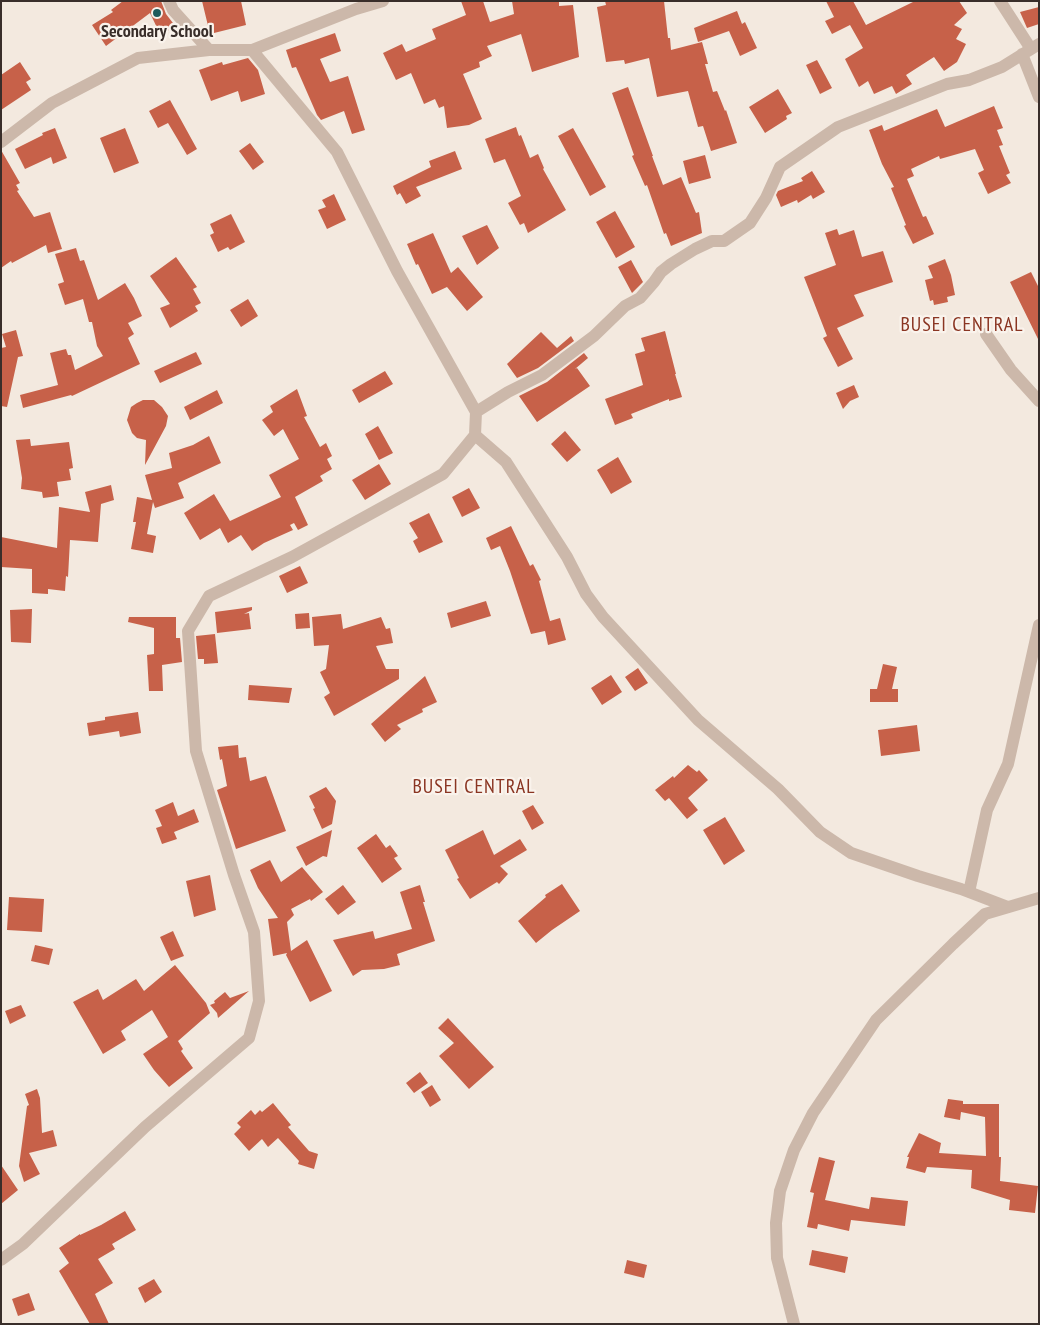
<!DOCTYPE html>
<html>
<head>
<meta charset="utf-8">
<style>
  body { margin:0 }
  #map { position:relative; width:1040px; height:1325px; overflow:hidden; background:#f3e9df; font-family:"PT Sans Narrow",sans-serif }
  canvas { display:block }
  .frame { position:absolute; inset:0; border:2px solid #392e2a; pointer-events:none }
</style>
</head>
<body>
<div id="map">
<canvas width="1040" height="1325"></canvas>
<div class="frame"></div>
</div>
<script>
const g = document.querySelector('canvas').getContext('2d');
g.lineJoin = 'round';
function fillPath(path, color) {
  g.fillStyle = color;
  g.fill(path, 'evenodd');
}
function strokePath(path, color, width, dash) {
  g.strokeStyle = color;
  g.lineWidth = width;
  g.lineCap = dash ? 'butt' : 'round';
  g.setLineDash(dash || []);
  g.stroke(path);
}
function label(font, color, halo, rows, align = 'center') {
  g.font = font + ' "PT Sans Narrow",sans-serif';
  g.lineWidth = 4.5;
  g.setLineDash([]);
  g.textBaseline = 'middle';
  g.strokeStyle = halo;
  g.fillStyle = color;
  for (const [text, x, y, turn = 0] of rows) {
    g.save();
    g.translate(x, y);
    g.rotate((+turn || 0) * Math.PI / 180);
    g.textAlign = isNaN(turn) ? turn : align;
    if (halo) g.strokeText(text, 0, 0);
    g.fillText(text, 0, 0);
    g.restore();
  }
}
const building = new Path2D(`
  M123,1H161L166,14L176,27L160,34L150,13L106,46L92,25L113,12L111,10Z
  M202,1H241L246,25L210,34Z
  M461,1H483L490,22L514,14L512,1H559V6L573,5L579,57L532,72L521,34L487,46L492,56L479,62L480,67L463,74L482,119L469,125L447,128L444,106L439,108L435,99L424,104L411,73L396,80L383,53L402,44L406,52L436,39L432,29L466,15Z
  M605,1H664L668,38H670L671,50L702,42L708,64H705L713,92L717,91L725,111L726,110L737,143L711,151L703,126L698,127L688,91L657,97L649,58L625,64L624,60L606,62L597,7L606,5Z
  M826,1H853L866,25L915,1H959L967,13L954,25L962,29L956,39L966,44L957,62L944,71L934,57L906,75L912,84L896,94L892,86L874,94L868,81L859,87L845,59L863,48L850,25L832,34L825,21L834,17Z
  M1039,7V24L1027,28L1020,12Z
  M737,11L742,24L745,22L757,48L740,56L729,31L698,42L694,28Z
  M335,33L341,51L320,59L330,82L348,76L365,130L352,134L344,111L321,120L317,115L296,67L292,68L286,50Z
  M248,58L258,70L265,94L241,102L238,91L211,101L199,70L222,62L223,65Z
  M817,60L832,88L820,94L806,65Z
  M20,62L31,79L26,82L31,90L1,110V75Z
  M628,87L653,156H652L663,185L681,177L696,213L699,212L702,233L671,246L666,233L664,234L647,185L645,186L632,156L634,155L612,93Z
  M778,89L792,113L786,116L787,119L765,133L749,107Z
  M170,100L197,149L187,155L168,123L158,128L149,111Z
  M994,106L1003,128L997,130L1003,145L999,146L1010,173L1006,175L1011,183L988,194L978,173L984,170L975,149L940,159L939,156L911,169L914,176L907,179L923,217L926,216L934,234L913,244L904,226L906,225L891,188L894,187L882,164L869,130L882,125L884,131L937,109L945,127Z
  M516,127L519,136L521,135L530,158L538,154L544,168L543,169L566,210L528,233L524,223L520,225L508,203L521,196L505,159L494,163L485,139Z
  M55,128L67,158L53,164L51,157L25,169L15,149L43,135L42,133Z
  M125,128L139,163L114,173L100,138Z
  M573,128L606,187L590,196L558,136Z
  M250,143L264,162L253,170L239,151Z
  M1,150L20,183L16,185L19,190L17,191L34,217L50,212L62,249L48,253L46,245L12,263L11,261L1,268Z
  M455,151L462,169L416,187L421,196L406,204L400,193L397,195L393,186L431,167L429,161Z
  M705,155L711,178L689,184L683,161Z
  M812,171L825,192L813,199L811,195L798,203L797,200L781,207L776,195L778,191L803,181L801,178Z
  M334,194L346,220L327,229L318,210L326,207L322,200Z
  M615,211L635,247L616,258L596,222Z
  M231,214L245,242L230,250L228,247L218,252L210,235L214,233L210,224Z
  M487,225L499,248L477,265L462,236Z
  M837,229L839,235L854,230L862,257L883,251L893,282L854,295L864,316L837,328L853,359L838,367L823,338L827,336L804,277L836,265L825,233Z
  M433,233L451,273L458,267L483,297L467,311L447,287L432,294L418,264L416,265L407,244Z
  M76,248L80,261L84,260L98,300L125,283L134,298L142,316L128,323L134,334L128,338L140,364L72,396L71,395L23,408L20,395L58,385L50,353L66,349L68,355H71L75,370L103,356L97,346L92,322H89L83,299L65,305L58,284L64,282L55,254Z
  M176,257L197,287L193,289L201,303L195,306L198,311L170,328L160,308L170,304L150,276Z
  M945,259L951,275L955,295L947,297L948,302L934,305L933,300L930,301L925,280L933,278L928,266Z
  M631,260L643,282L632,293L618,267Z
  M1031,272L1039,288V341L1010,282Z
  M248,299L258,316L241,327L230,310Z
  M16,330L23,356L18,357L7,407L1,406V348L6,347L2,334Z
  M665,331L676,374H675L682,397L669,401V399L631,414L633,418L615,425L605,399L643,385L635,354L645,351L641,338Z
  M541,332L557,348L571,336L574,341L538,368L517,378L507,364Z
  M196,352L202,364L160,383L154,371Z
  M584,353L588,358L575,369L577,368L590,386L537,422L519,396L547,382Z
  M385,371L393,384L359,403L352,390Z
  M854,385L859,397L850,401L843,409L836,393Z
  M297,389L307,416L304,417L320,447L326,443L332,456L327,459L332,469L320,476L323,481L295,497L308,525L298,530L294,523L290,525L293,530L264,543L252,551L241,535L228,543L220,528L200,540L184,513L214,494L230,521L281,497L269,475L299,459L283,429L274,436L262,420L273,412L270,406Z
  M217,390L223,403L190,420L184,407Z
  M143,400H154L162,407L168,416L166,426L145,465L146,440L137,438L132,433L127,420L131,407L137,403Z
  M378,426L393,453L379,460L365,434Z
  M565,431L581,450L567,462L551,444Z
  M209,436L221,463L178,483L184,498L155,508L153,502L147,534L156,536L153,553L131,549L136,522H133L137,497L152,500L145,475L172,468L169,453L193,445Z
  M30,439L31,446L69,442L73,468L69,469L71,480L57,482L59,496L43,498L42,492L21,489L22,478L16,440Z
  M618,457L632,482L611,494L597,470Z
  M379,464L391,484L365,500L352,480Z
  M111,485L114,500L101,504L98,542L70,540L68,577L66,576L65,591L48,589V594L32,593V569L1,567V537L57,548L59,507L90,512L85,492Z
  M469,488L480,508L462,517L452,497Z
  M429,513L443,542L419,553L413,541L418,538L409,523Z
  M511,526L530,566L533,564L541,580L539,581L550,621L560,618L566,640L548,645L545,631L531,634L510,571L500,546L491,550L486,538Z
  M300,566L308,583L287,593L279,576Z
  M486,601L491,616L451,628L447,613Z
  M252,607V610L244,614L249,613L251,629L217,633L215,612Z
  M32,609L31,643L11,642L10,610Z
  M309,613L310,628L296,629L295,614Z
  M341,614L343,629L381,617L386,629L390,628L393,643L376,646L386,669H399V679L334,716L324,697L330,693L320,672L326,669L329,645L314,646L312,617Z
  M129,617H176V638H180L182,662L162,665L163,691H149L147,655L154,654V628L128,622Z
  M215,634L218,663L204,664V659H198L196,636Z
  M883,664L897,667L892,689H898V702H870V689H877Z
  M638,668L648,683L635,691L625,677Z
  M611,675L622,692L602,705L591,688Z
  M425,676L437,702L422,709L423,712L397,725L401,729L385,742L371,724Z
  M249,685L292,688L289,703L248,700Z
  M138,712L141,733L120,737L119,731L89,736L87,723L105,720V717Z
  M917,725L920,751L881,756L878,730Z
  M238,745L239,758L246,757L250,781L266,776L286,831L236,849L217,790L227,786L222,759L220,760L218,747Z
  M688,765L697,772L699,770L708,780L688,798L698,810L687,819L669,798L665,801L655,790L673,776L674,778Z
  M326,787L336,801L332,824L322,829L313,809L315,808L309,796Z
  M173,802L178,816L194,809L199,822L174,832L177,839L162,844L156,828L162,826L155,810Z
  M533,805L544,823L532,830L522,811Z
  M725,817L745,851L724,865L703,830Z
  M332,830L327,857L323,856L306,866L296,847Z
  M483,830L494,855L520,839L527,850L500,866L508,874L499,884L497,882L470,899L457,879L459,878L445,850Z
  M376,834L386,848L390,845L398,856L394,858L402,869L382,883L357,848Z
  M270,860L281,882L302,867L323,892L311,901L310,899L291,909L294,915L287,922L291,951L307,940L332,991L310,1002L286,955L287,953L273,956L268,919L278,918L258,888L250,870Z
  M210,875L216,910L194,917L186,881Z
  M562,884L580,911L552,930L536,943L518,921L546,897L545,895Z
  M343,885L356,902L338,915L325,899Z
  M420,885L425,902H423L435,941L397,954L400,965L384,969L362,970L353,976L333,940L373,931L375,939L412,929L400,892Z
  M9,897L44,899L42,932L7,930Z
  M173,931L184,956L171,961L160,937Z
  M35,945L53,949L49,965L31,961Z
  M175,965L206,1003L210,1013L178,1041L183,1049L181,1051L193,1068L169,1087L154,1070L143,1054L168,1037L152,1010L121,1031L126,1040L103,1054L73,1002L98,989L103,1000L136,979L144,991Z
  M249,991L218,1018L217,1013L210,1005L215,1003L214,1001L225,992L230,998Z
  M21,1005L26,1016L10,1024L5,1011Z
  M448,1018L494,1067L469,1089L439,1056L454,1043L438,1028Z
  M420,1072L428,1083L414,1093L406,1083Z
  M432,1085L441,1100L430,1107L421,1092Z
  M37,1089L40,1098L42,1133L53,1130L57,1146L29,1153L40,1174L24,1182L19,1166L27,1106L29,1105L25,1094Z
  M948,1099L963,1101V1104H999V1157H1001L1000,1181L1038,1186L1035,1213L1009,1210L1010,1200L971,1188L972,1170L927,1167L925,1173L906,1168L909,1157H907L919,1133L941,1143L939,1153L986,1156L985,1117L961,1112L960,1120L944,1117Z
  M273,1103L291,1125L288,1127L309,1151L318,1154L314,1169L298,1164L299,1161L278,1138L268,1147L262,1139L249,1151L234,1134L241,1127L237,1123L251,1110L255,1115L260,1110L262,1112Z
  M819,1157L835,1161L825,1200L869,1209L871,1197L908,1201L905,1226L851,1220L849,1231L818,1224L817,1229L807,1227L814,1193L810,1192Z
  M1,1165L18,1190L1,1204Z
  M125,1211L136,1230L112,1244L115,1249L98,1259L113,1283L95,1294L109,1324H90L59,1271L69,1263L59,1248L80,1234V1235L101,1225Z
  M812,1250L848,1257L845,1273L809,1265Z
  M627,1260L647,1265L644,1278L624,1273Z
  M154,1279L162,1292L145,1303L138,1288Z
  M29,1293L35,1310L18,1316L12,1299Z`);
const minor = new Path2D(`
  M169,1L173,10L209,50
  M1000,1L1031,49
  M252,50L337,152L397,271L476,412L475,435L506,462L567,557L586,594L603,617L698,720L778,789L820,832L851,853L918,876L961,889L1008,907
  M1022,54L1039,97
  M1,142L52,103L138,58L209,50H252L356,9L383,1
  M986,334L1011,370L1039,401
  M476,412L508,392L542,375L594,336L625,306L640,298L654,282L661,272L671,264L695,249L712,241H724L750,223L766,198L780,167L838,127L947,84L969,80L1002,67L1039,44
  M969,892L987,810L1008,764L1039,625
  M1,1260L23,1244L145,1127L249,1038L259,1001L254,932L234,875L196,751L188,631L209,596L292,557L443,474L475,435
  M794,1324L777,1258L776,1223L780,1191L794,1150L813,1113L876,1020L953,944L985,914L1039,898`);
const markers = [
  [157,13,5,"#1f5b5c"]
];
const poiNames = [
  ["Secondary School",157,32]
];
const quarterNames = [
  ["BUSEI CENTRAL",962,325],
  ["BUSEI CENTRAL",474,787]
];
fillPath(building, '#c76149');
strokePath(minor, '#ccb8aa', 12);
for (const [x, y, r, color] of markers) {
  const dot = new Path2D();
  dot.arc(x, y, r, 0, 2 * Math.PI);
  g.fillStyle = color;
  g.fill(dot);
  strokePath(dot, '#faf3ec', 2);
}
label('bold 18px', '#392e2a', '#faf3ec', poiNames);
g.letterSpacing = '1px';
label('20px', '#8a3522', '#faf3ec', quarterNames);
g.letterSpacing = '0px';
</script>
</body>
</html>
